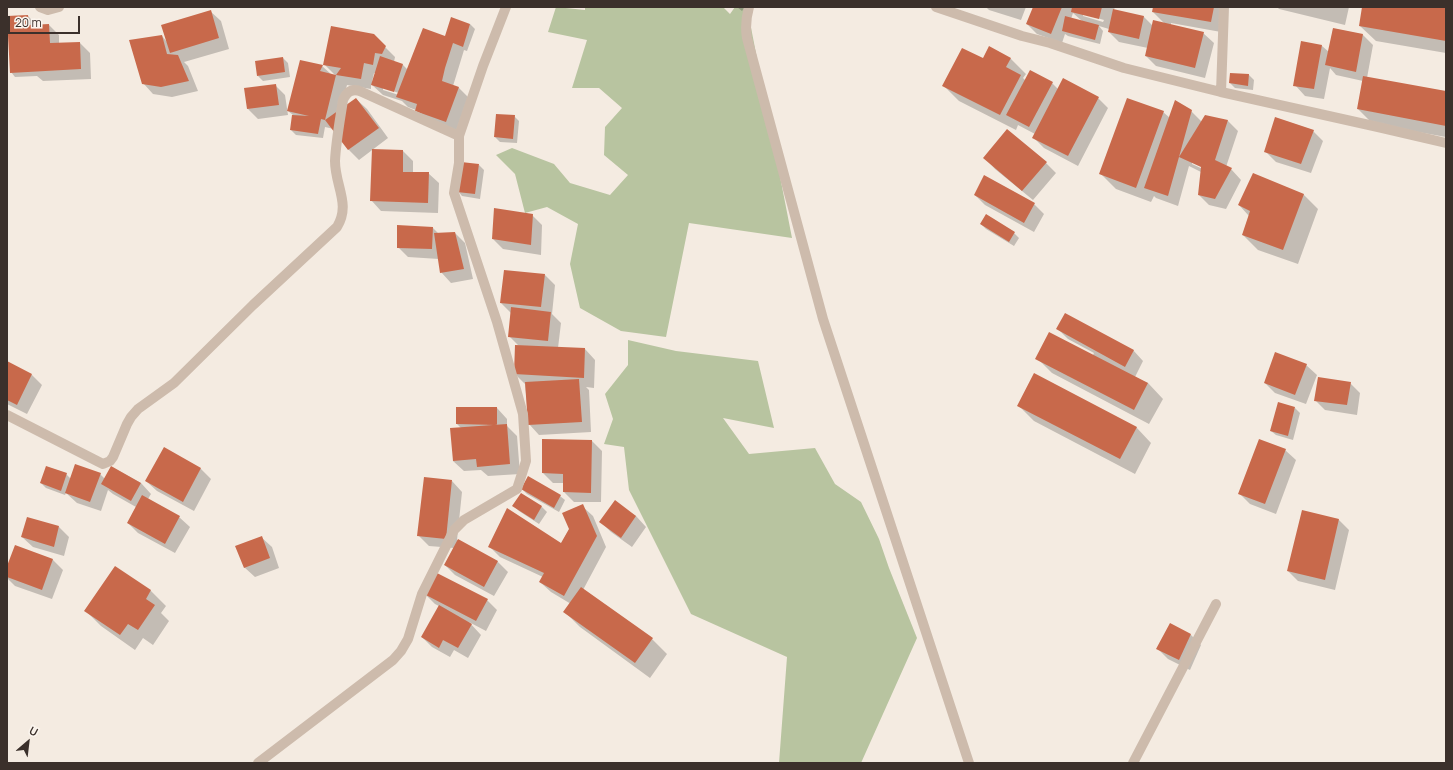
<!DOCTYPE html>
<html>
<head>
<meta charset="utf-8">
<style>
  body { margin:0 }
  #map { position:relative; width:1453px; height:770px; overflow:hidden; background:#f4ebe1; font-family:Manrope,sans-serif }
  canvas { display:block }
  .frame { position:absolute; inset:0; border:8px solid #3b302b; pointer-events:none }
  .north { position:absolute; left:8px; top:722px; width:40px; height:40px; -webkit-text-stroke:3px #fbf5ee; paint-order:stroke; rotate:28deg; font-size:11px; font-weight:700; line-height:16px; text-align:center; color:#3b302b }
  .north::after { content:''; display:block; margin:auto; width:14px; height:18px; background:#3b302b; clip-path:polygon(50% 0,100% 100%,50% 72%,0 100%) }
  .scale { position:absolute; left:8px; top:16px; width:72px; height:18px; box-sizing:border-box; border:2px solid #3b302b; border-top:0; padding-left:5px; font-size:12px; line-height:14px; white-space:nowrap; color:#3b302b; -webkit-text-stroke:3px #fbf5ee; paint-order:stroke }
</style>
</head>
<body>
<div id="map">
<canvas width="1453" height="770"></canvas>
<div class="frame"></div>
<div class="north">U</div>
<div class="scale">20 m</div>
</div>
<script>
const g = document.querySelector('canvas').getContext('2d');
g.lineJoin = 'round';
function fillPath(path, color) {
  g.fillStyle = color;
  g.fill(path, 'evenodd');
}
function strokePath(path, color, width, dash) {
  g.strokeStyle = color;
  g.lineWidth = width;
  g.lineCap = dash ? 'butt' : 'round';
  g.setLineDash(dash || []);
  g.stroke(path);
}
const green = new Path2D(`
  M556,7L585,10V7H723L730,14L735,7H747L792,238L689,223L666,337L621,331L580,308L570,264L578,224L547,207L525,213L515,174L496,155L512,148L554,164L570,183L610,195L628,175L604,155L605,127L622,108L599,88H572L587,40L548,32Z
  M628,340L676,351L758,361L774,428L723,418L749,454L815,448L835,484L861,502L879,539L889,568L917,638L861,763H779L787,657L691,614L629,490L624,447L604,444L613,419L605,394L628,365Z`);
const shadow = new Path2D(`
  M737,7H745L742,11Z
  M986,7H1026L1021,20L989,10Z
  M1034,7H1115L1114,10L1144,17L1153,26L1165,24L1153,12L1154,7H1218L1224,14L1221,32L1171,23V25L1203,33L1214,43L1205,78L1156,66L1146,56L1148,48L1119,42L1109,32V29L1099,26L1103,31L1100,44L1068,36L1065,34L1062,43L1037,34L1027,24ZM1073,13L1082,21L1071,19ZM1083,14L1104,20L1103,22L1083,16Z
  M1277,7H1349L1345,25L1279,9Z
  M1363,7H1446V53L1376,41L1360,26Z
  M210,11L221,21L229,49L184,62L188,66L198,91L172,97L153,94L143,83L162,36L167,42Z
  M28,16L33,21V26L49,25L59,35V44L80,43L90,53L91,79L43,81L37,76L15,77L11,72L7,17Z
  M470,24L475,29L467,51L464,50L453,86L459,88L469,98L457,132L426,121L416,110L408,107L402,101L383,95L371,84V89L347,85L340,111L356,99L367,109L388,138L359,160L349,150L334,129L325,127L323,138L296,135L291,130L293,115L288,111L322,66L332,75H335L324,64L373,35L395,57L394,62L403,65L408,70L445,37ZM374,73H376L373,82H372ZM383,88L399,93V95L383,90Z
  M1333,29L1363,35L1373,45L1367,78L1446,92V137L1373,124L1358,109L1363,81L1336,75L1330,68L1324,99L1305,96L1295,85L1302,42L1322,46L1329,52Z
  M990,48L1011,59L1026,74L1023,78L1025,80L1052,83L1058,89L1098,98L1108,108L1078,166L1044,148L1034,138L1035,134L1018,125L1016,130L959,101L944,86L983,60Z
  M283,58L288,63L290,77L263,81L258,76Z
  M1231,74L1249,75L1254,80L1253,90L1235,88L1230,83Z
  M275,85L285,95L288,115L258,119L248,109L245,89Z
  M1191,111L1202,122L1205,116L1228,121L1238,131L1226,167L1231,169L1241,180L1226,209L1209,205L1199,195L1201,172L1189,166L1178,206L1156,198L1154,196L1151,202L1116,189L1101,174L1163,112L1170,118ZM1192,161L1206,168L1205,170L1192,164Z
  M514,116L519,121L517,143L500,142L495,137Z
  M1313,131L1323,141L1311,173L1276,162L1265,151Z
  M373,150L403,151L413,161V173H428L439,183L438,213L381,211L371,200Z
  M985,158L1046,163L1056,173L1033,200L995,169Z
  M479,165L484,170L480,199L462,196L458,191Z
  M1303,194L1318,209L1298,264L1258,250L1243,235L1249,216L1239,205Z
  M975,195L1034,204L1044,214L1034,232L985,205Z
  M532,215L542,225L541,255L503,249L493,239Z
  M986,216L1014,233L1019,238L1014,246L986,229L981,224Z
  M433,228L439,234L455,233L465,243L473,279L451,283L441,272L439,259L408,257L398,247Z
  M545,275L555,285L552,314L561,323L558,348L585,349L595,360L594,388L586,387L589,390L591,432L539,435L529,424L525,384L515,374L519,346L509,336L511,313L501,303Z
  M1058,329L1133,350L1143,361L1135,377L1148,383L1163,399L1149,424L1052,373L1037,358L1093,355L1094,353L1068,339Z
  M7,363L32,375L42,385L27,414L7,404Z
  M1306,365L1317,375L1306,404L1275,393L1265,383Z
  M1350,383L1360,393L1357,415L1325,410L1315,400Z
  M1019,406L1136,427L1151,443L1135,474L1034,421Z
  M497,408L507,419V426L517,436L520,474L488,476L481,470L464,471L453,461L461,428L457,424Z
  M1295,408L1300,413L1293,440L1276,435L1271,431Z
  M592,441L602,451L601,502H574L564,492V483H553L543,473Z
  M164,448L201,469L211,479L194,511L157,491L146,481Z
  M1285,450L1296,460L1276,514L1250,504L1239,493Z
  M112,467L141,483L151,494L148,499L179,517L190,527L175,553L138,533L128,523L136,507L113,494L108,490L101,511L77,503L66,493L65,495L46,488L41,483L66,474L71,479L100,474L105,479Z
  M452,481L462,492L457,540L497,561L508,572L494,596L455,575L445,565L454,548L429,546L418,535Z
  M522,489L560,496L565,500L559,512L527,494Z
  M521,494L542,507L547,512L539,524L519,511L514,506Z
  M615,502L636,516L646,527L632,547L611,532L601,522Z
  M582,506L593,516L606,547L583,590L652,639L667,654L650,678L580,627L565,612L571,604L551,592L540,582L543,577L500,557L489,546L561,544Z
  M1303,511L1339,520L1349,530L1335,590L1298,581L1288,571Z
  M59,527L69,537L64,556L33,547L22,537Z
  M261,537L272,547L279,568L255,577L244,567Z
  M16,546L53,560L63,570L52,599L15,586L7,578V569Z
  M115,567L151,591L166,606L161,613L169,621L153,645L143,638L135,650L101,626L86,611Z
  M425,594L487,600L497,610L486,631L469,622L481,635L468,658L454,650L450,657L432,647L422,637L439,606L435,604Z
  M1171,624L1191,635L1201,645L1190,670L1168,659L1158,649Z`);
const building = new Path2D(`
  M1033,7H1062L1051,34L1026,24Z
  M1072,7H1102L1099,19L1071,12Z
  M1153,7H1214L1211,22L1152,12Z
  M1362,7H1446V41L1359,26Z
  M1113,9L1144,16L1139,39L1108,32Z
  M211,10L219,38L170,53L161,25Z
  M28,15L29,25L49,24L50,43L80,42L81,69L10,73L7,16Z
  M1065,16L1099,25L1095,40L1062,31Z
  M451,17L470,24L463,47L453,43L445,68L442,81L459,87L446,122L415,111L417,104L396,97L423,28L445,36Z
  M1153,20L1204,32L1195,68L1145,56Z
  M331,26L374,34L386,46L382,54L375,53L373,65L364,63L361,79L336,75L341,68L323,65Z
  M1333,28L1363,34L1356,72L1325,65Z
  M162,35L167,54L178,55L189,81L161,87L142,84L129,40Z
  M1301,41L1322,45L1314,89L1293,86Z
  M989,46L1011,58L1006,67L1021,75L1000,115L942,86L962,48L983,58Z
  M380,56L403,64L394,92L371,85Z
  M283,57L285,72L257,76L255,61Z
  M300,60L323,65L320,71L336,75L325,120L356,98L379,128L348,150L325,120L321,119L318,134L290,130L292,115L309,116L287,111Z
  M1030,70L1053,82L1029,127L1006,115Z
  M1230,73L1249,74L1248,86L1229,83Z
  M1363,76L1446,91V126L1357,109Z
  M1063,78L1099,97L1068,156L1032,138Z
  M276,84L279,105L247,109L244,88Z
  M1127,98L1164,111L1136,188L1099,174Z
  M1175,100L1192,110L1179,157L1205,115L1228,120L1215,160L1232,168L1215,199L1198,195L1201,167L1179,157L1168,196L1144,188Z
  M496,114L515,115L513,139L494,137Z
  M1275,117L1314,130L1301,164L1264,152Z
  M1007,129L1047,162L1022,191L983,158Z
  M372,149L403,150V172H429L428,203L370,201Z
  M461,162L479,164L475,194L457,192Z
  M1253,173L1304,194L1283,250L1242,235L1250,211L1238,205Z
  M984,175L1035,203L1024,223L974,195Z
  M494,208L533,214L531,245L492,239Z
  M986,214L1015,232L1009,242L980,224Z
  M397,225L433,227L432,249L397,248Z
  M455,232L464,269L440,273L434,233Z
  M504,270L545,274L541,307L500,303Z
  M511,307L551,312L548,341L508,337Z
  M1065,313L1134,350L1125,367L1056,329Z
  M1049,332L1148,383L1134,410L1035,359Z
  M515,345L585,348L584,378L514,374Z
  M1275,352L1307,364L1295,395L1264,383Z
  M7,361L32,374L17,405L7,400Z
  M1034,373L1137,427L1120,459L1017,406Z
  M1318,377L1351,382L1347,405L1314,401Z
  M579,379L582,422L528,425L525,382Z
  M1278,402L1295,407L1288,436L1270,431Z
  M456,407H497V425L456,424Z
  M507,424L510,464L477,467L476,459L453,461L450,428Z
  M542,439L592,440L591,493L563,492V474L542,473Z
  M1259,439L1286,449L1265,504L1238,494Z
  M164,447L201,468L183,502L145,481Z
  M75,464L101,473L90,502L65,493Z
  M46,466L67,473L61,491L40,483Z
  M111,466L141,483L131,501L101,484Z
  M528,476L561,495L554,508L521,489Z
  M424,477L452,480L446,539L417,536Z
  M521,493L542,506L534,520L512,506Z
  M142,495L180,516L165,544L127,523Z
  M615,500L636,516L621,538L599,522Z
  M583,504L597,536L564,596L539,582L544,573L488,547L507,508L561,543L569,529L562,513Z
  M1302,510L1339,519L1325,580L1287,571Z
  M27,517L59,526L54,547L21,537Z
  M262,536L270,558L244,568L235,546Z
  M458,539L498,561L484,587L444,565Z
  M15,545L53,559L42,590L7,577V566Z
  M115,566L151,590L146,599L155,605L138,630L128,624L120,635L84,611Z
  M435,572L488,599L476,621L424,594Z
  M581,587L653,638L635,663L563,612Z
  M439,605L472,624L458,648L443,640L439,648L421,637Z
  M1170,623L1191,634L1179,660L1156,649Z`);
const minor = new Path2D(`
  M40,7L48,10L59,7
  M749,7C746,18 745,27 747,38L823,319L969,763
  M936,7L1022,36L1050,43L1124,68L1221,92L1378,127L1446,143
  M1221,92L1224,7
  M7,415L97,461L103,464L110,461L113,457L127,424L131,417L138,409L174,383L253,305L337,227C351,204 335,186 335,161C336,141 340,120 343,100C347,91 353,88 362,92L459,136
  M258,763L393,660L401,651L408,639L422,594L454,530L464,520L517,489L526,461L523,414L497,322L454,193L459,163V136L483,66L506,7
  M1133,763L1216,604`);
fillPath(green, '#b8c4a0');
fillPath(shadow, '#0003');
fillPath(building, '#c8694b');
strokePath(minor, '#cdbbac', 10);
</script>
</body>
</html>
